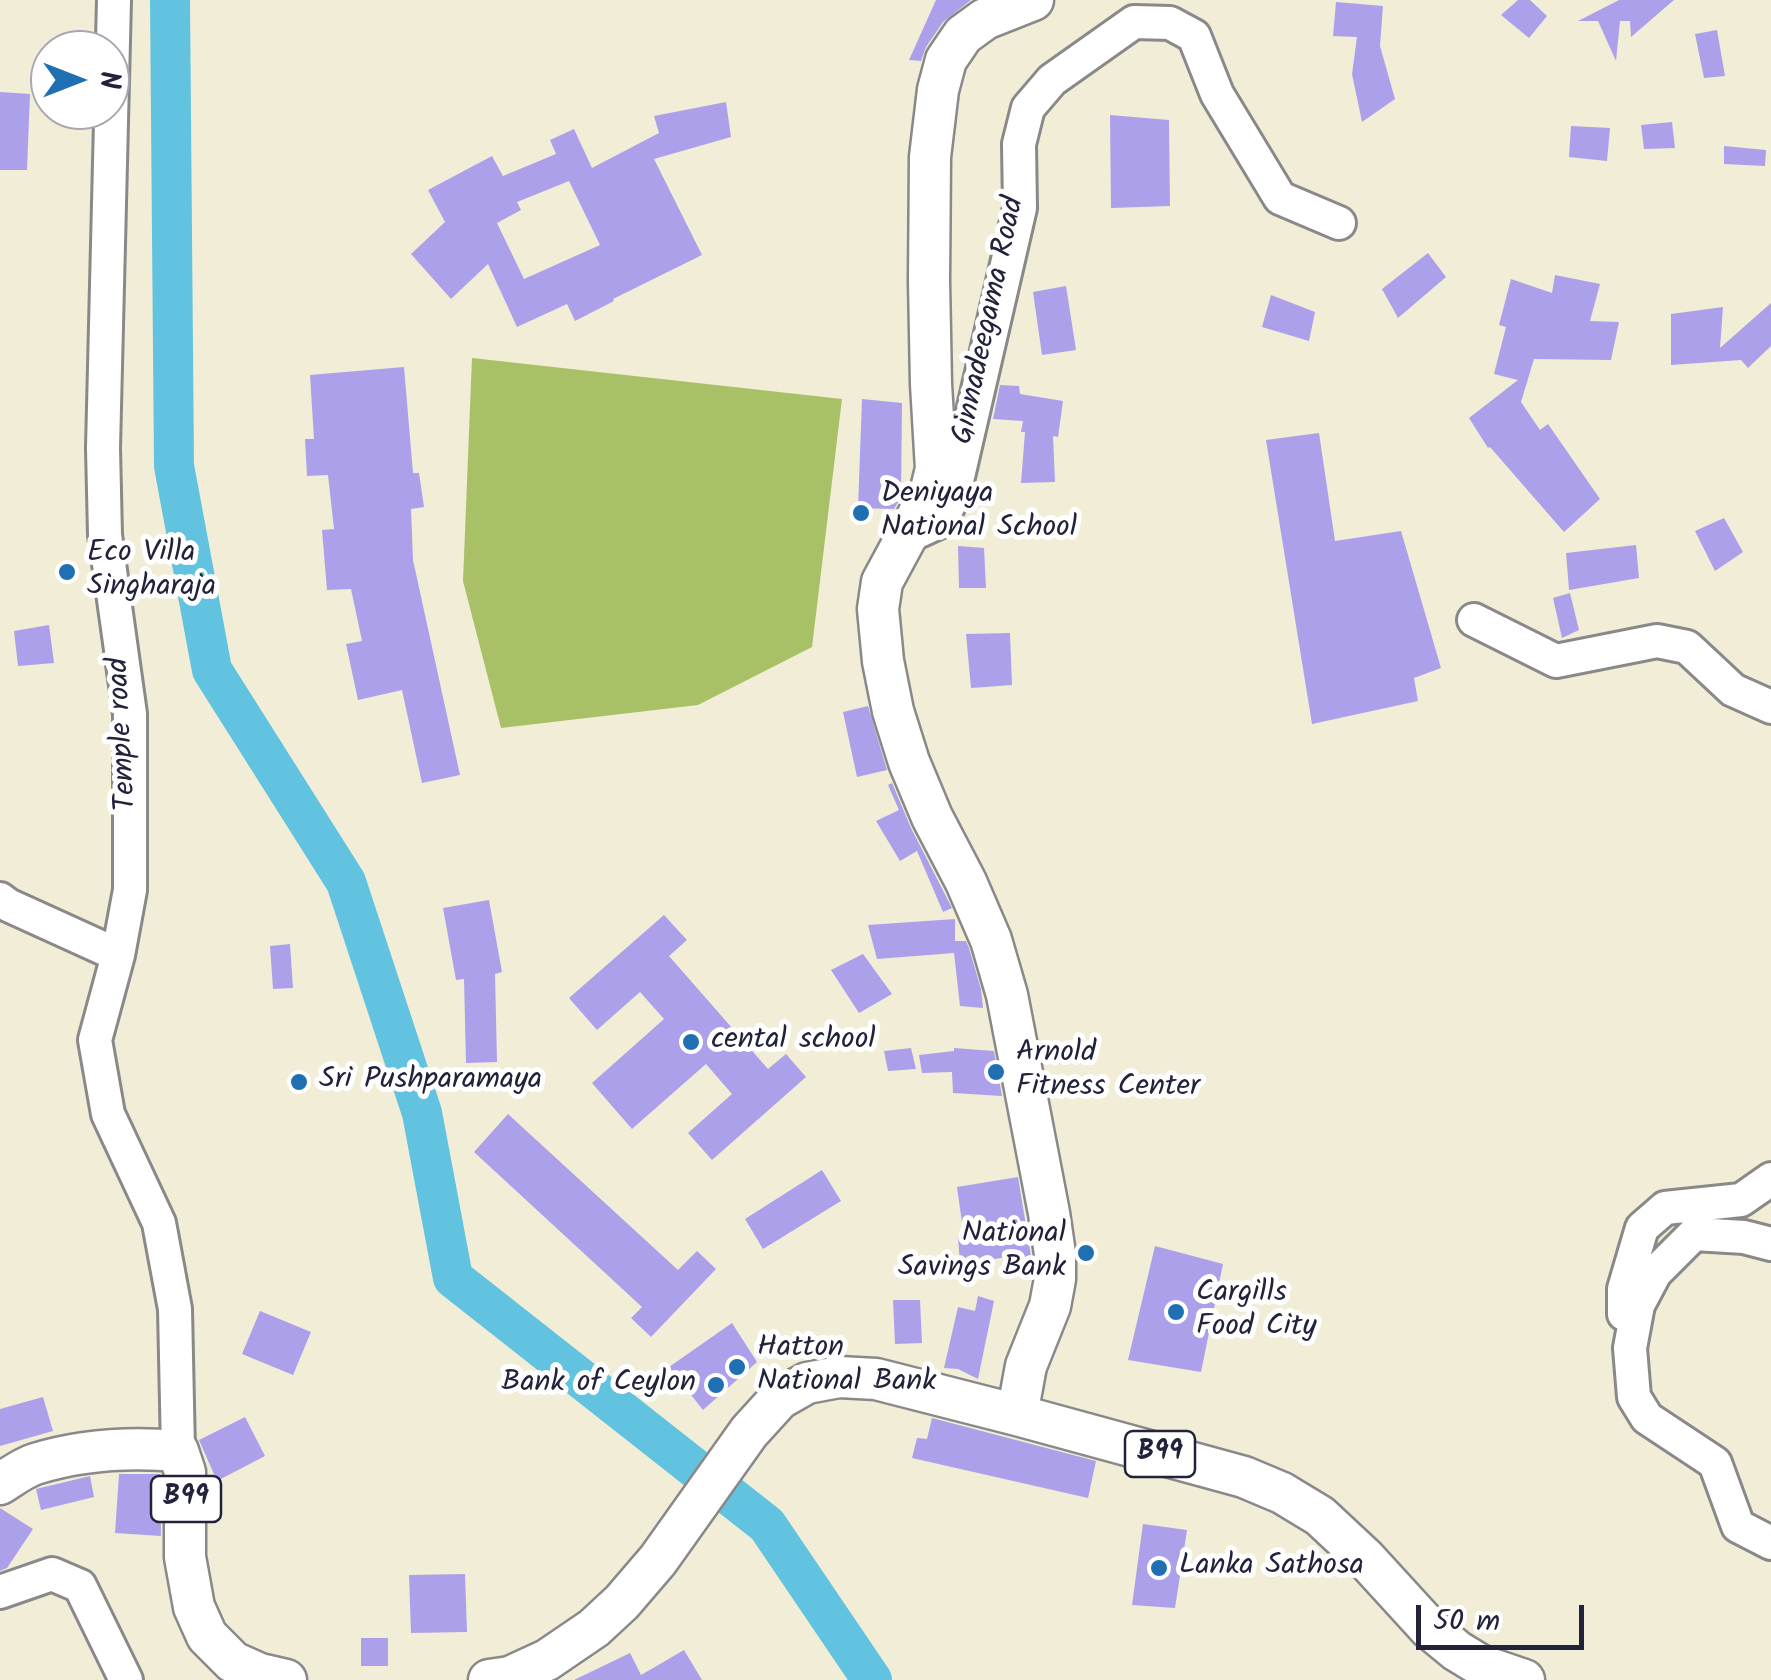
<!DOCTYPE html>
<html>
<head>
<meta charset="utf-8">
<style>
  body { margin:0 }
  #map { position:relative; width:1771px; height:1680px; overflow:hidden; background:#f1edd7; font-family:Kalam,sans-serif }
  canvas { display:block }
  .north { position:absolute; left:30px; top:30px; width:100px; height:100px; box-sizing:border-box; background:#fff; border:2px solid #a7a7b1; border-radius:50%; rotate:90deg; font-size:28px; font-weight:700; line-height:40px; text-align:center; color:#22223b }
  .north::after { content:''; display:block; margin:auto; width:35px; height:45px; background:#1f6fb2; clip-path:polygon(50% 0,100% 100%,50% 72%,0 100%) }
  .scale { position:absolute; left:1416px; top:1605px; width:168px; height:45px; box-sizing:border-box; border:5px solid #22223b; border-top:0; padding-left:12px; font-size:30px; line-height:35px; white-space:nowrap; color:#22223b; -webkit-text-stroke:8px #fff; paint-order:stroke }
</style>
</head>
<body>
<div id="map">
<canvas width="1771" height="1680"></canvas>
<div class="north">N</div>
<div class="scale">50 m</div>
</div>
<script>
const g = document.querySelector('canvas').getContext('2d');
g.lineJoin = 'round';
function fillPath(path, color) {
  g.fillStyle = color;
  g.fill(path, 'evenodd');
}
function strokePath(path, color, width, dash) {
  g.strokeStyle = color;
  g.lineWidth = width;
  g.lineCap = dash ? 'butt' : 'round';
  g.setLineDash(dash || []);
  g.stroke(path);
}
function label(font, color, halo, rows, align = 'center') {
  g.font = font + ' Kalam,sans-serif';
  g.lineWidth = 10;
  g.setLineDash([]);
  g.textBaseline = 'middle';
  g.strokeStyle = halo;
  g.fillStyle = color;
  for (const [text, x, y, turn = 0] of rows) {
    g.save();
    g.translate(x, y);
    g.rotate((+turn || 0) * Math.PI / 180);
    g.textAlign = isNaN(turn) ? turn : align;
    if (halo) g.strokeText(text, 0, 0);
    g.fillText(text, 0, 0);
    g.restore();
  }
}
const green = new Path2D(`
  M472,358L842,399L812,647L698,705L501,728L463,581Z`);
const river = new Path2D(`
  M170,0L174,466L212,670L346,882L422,1113L453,1278L767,1525L872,1680`);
const building = new Path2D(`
  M936,0H971L943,22L926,47L921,61L909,60Z
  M1518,0H1530L1547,16L1529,38L1501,15Z
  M1619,0H1674L1631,37L1630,21H1620L1616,61L1598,21H1578Z
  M1336,2L1383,6L1380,46L1395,99L1362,122L1352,74L1357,37L1333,36Z
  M1717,30L1725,76L1704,78L1695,34Z
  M0,92L30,94L27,170H0Z
  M726,102L731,137L654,159L702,255L613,299L614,301L575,321L567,304L517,327L488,264L451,299L411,254L445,222L428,190L492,156L503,176L556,154L550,140L574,129L592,168L659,133L654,116ZM569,181L600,245L524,279L497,223L521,210L517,202Z
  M1110,115L1169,120L1170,206L1111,208Z
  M1672,122L1675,148L1644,149L1641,125Z
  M1571,126L1610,128L1607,161L1569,157Z
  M1724,146L1766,150L1765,166L1724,164Z
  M1428,253L1446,277L1398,318L1382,289Z
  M1555,275L1600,284L1590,321L1619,322L1611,360L1534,359L1521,402L1540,430L1548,424L1600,499L1564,532L1490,447L1488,448L1469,418L1518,380L1494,374L1506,327L1499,325L1511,279L1552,293Z
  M1066,286L1076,350L1042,355L1033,292Z
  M1271,295L1315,312L1309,341L1262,327Z
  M1771,303V346L1748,368L1741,360L1671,365V314L1723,307L1720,348Z
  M404,367L413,473H419L424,507L411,509L413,560L460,775L422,783L402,690L358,700L346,644L362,641L351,589L327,590L322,530L334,529L328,475L307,476L305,439H314L310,375Z
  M1000,385L1019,386L1020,394L1063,401L1058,437L1053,436L1055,482L1021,483L1025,432H1021L1023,421L993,419Z
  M862,399L902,403L901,497L894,509L858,508Z
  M1319,433L1335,541L1401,531L1441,668L1414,678L1418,701L1312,724L1266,440Z
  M1724,518L1743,552L1715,571L1695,531Z
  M1636,545L1639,578L1569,590L1566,553Z
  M958,546L984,548L986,588H959Z
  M1570,593L1579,630L1562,638L1553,598Z
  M49,625L54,663L18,666L14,631Z
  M1010,633L1012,685L971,688L966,634Z
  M868,706L887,770L857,777L843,712Z
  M892,783L911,828L952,908L943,912L917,851L900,861L876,821L899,810L888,785Z
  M489,900L502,972L495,974L497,1062L466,1063L464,979L456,980L443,908Z
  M664,915L687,940L669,956L768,1069L786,1054L806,1077L712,1160L688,1133L732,1094L706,1064L632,1129L592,1083L664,1019L640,992L597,1030L569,998Z
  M955,919V941H966L969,948L981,989L983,1008L960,1006L954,953L877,959L868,925Z
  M290,944L293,988L273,989L270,946Z
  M863,954L892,994L859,1013L831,970Z
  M911,1048L916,1069L888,1071L884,1051Z
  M954,1048L994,1051L1002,1096L953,1093L952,1072L922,1073L919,1055L954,1051Z
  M508,1114L678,1270L697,1251L716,1269L651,1337L631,1318L642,1307L474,1152Z
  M822,1170L841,1201L763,1249L745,1219Z
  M1018,1177L1031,1256V1270L1006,1271V1257L960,1265L958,1237H964L957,1187Z
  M1155,1246L1223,1264L1201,1372L1128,1360Z
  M978,1296L994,1301L978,1379L958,1369L944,1368L958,1307L975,1311Z
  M893,1300H920L922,1343L895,1344Z
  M260,1311L311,1332L293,1375L242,1354Z
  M732,1323L757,1362L703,1410L669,1367Z
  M43,1397L53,1431L0,1446V1409Z
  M245,1417L265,1456L217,1481L199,1440Z
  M932,1418L1096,1461L1088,1498L912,1458L917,1438L927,1439Z
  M119,1474H160L161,1536L115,1533Z
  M90,1476L94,1497L41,1510L36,1489Z
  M0,1508L33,1529L7,1568L0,1571Z
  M1143,1524L1187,1530L1175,1608L1132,1605Z
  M465,1574L467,1632L411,1633L409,1575Z
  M361,1638H388V1666H361Z
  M684,1650L702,1680H574L630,1653L641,1675Z`);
const minor = new Path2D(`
  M114,0L103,448L105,535L130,714V890L118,955L95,1040L108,1114L159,1223L175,1309L178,1451
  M906,537L941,521L954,494L1020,208L1019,144L1028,108L1052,80L1134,22L1170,23L1194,36L1217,94L1280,198L1339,223
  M1474,620L1556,661L1657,641L1687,647L1733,690L1771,707
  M0,899L8,905L118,955
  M1771,1244L1744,1237L1694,1234L1655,1273L1638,1305L1630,1348L1634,1397L1647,1418L1715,1463L1738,1526L1771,1543
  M1624,1314V1289L1642,1228L1665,1208L1741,1200L1771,1179
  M0,1592L52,1574L80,1586L126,1680`);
const major = new Path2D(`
  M1017,1415L1026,1366L1050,1306L1055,1279V1254L1049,1213L1007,995L991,940L966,882L932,817L909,762L893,711L883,661L878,609L882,582L930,493L936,469L931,384L929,281L930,157L938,90L946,60L963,35L985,19L1033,0
  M0,1484C11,1477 23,1468 35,1464C80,1450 132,1447 178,1451L185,1472V1557L194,1607L207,1636L233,1662L260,1674L286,1680
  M489,1680L510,1677L547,1660L594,1628L622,1602L658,1560L749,1432L779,1399L807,1383L839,1377L876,1379L1017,1415L1244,1477L1282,1493L1320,1516L1365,1558L1429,1628L1457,1651L1480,1665L1524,1680`);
const markers = [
  [861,513,10,"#1f6fb2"],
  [67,572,10,"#1f6fb2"],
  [691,1042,10,"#1f6fb2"],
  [996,1072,10,"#1f6fb2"],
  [299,1082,10,"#1f6fb2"],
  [1086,1253,10,"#1f6fb2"],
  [1176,1312,10,"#1f6fb2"],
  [737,1367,10,"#1f6fb2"],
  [716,1385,10,"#1f6fb2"],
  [1159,1568,10,"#1f6fb2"]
];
const shields = [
  [1160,1454,70],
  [186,1499,70]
];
const shieldNames = [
  ["B99",1160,1454],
  ["B99",186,1499]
];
const streetNames = [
  ["Ginnadeegama Road",991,321,-78],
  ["Temple road",125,734,-93]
];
const poiNames = [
  ["Deniyaya",881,496],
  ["National School",881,530],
  ["Eco Villa",87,555],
  ["Singharaja",87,589],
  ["cental school",711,1042],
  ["Arnold",1016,1055],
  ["Fitness Center",1016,1089],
  ["Sri Pushparamaya",319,1082],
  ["National",1066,1236,"right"],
  ["Savings Bank",1066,1270,"right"],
  ["Cargills",1196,1295],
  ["Food City",1196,1329],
  ["Hatton",757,1350],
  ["National Bank",757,1384],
  ["Bank of Ceylon",696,1385,"right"],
  ["Lanka Sathosa",1179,1568]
];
fillPath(green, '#a9c166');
strokePath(river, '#61c3df', 40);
fillPath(building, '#ada0eb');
strokePath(minor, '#8a8889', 38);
strokePath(major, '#8a8889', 45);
strokePath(minor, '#fff', 32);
strokePath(major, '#fff', 40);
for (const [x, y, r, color] of markers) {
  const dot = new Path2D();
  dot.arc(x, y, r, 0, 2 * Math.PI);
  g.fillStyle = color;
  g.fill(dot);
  strokePath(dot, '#fff', 4);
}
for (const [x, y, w] of shields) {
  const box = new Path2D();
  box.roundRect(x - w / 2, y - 23, w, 46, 8);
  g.fillStyle = '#fff';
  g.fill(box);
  strokePath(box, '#22223b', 2.5);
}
label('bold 28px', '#22223b', null, shieldNames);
label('30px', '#22223b', '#fff', streetNames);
label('30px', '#22223b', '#fff', poiNames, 'left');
</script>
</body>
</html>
